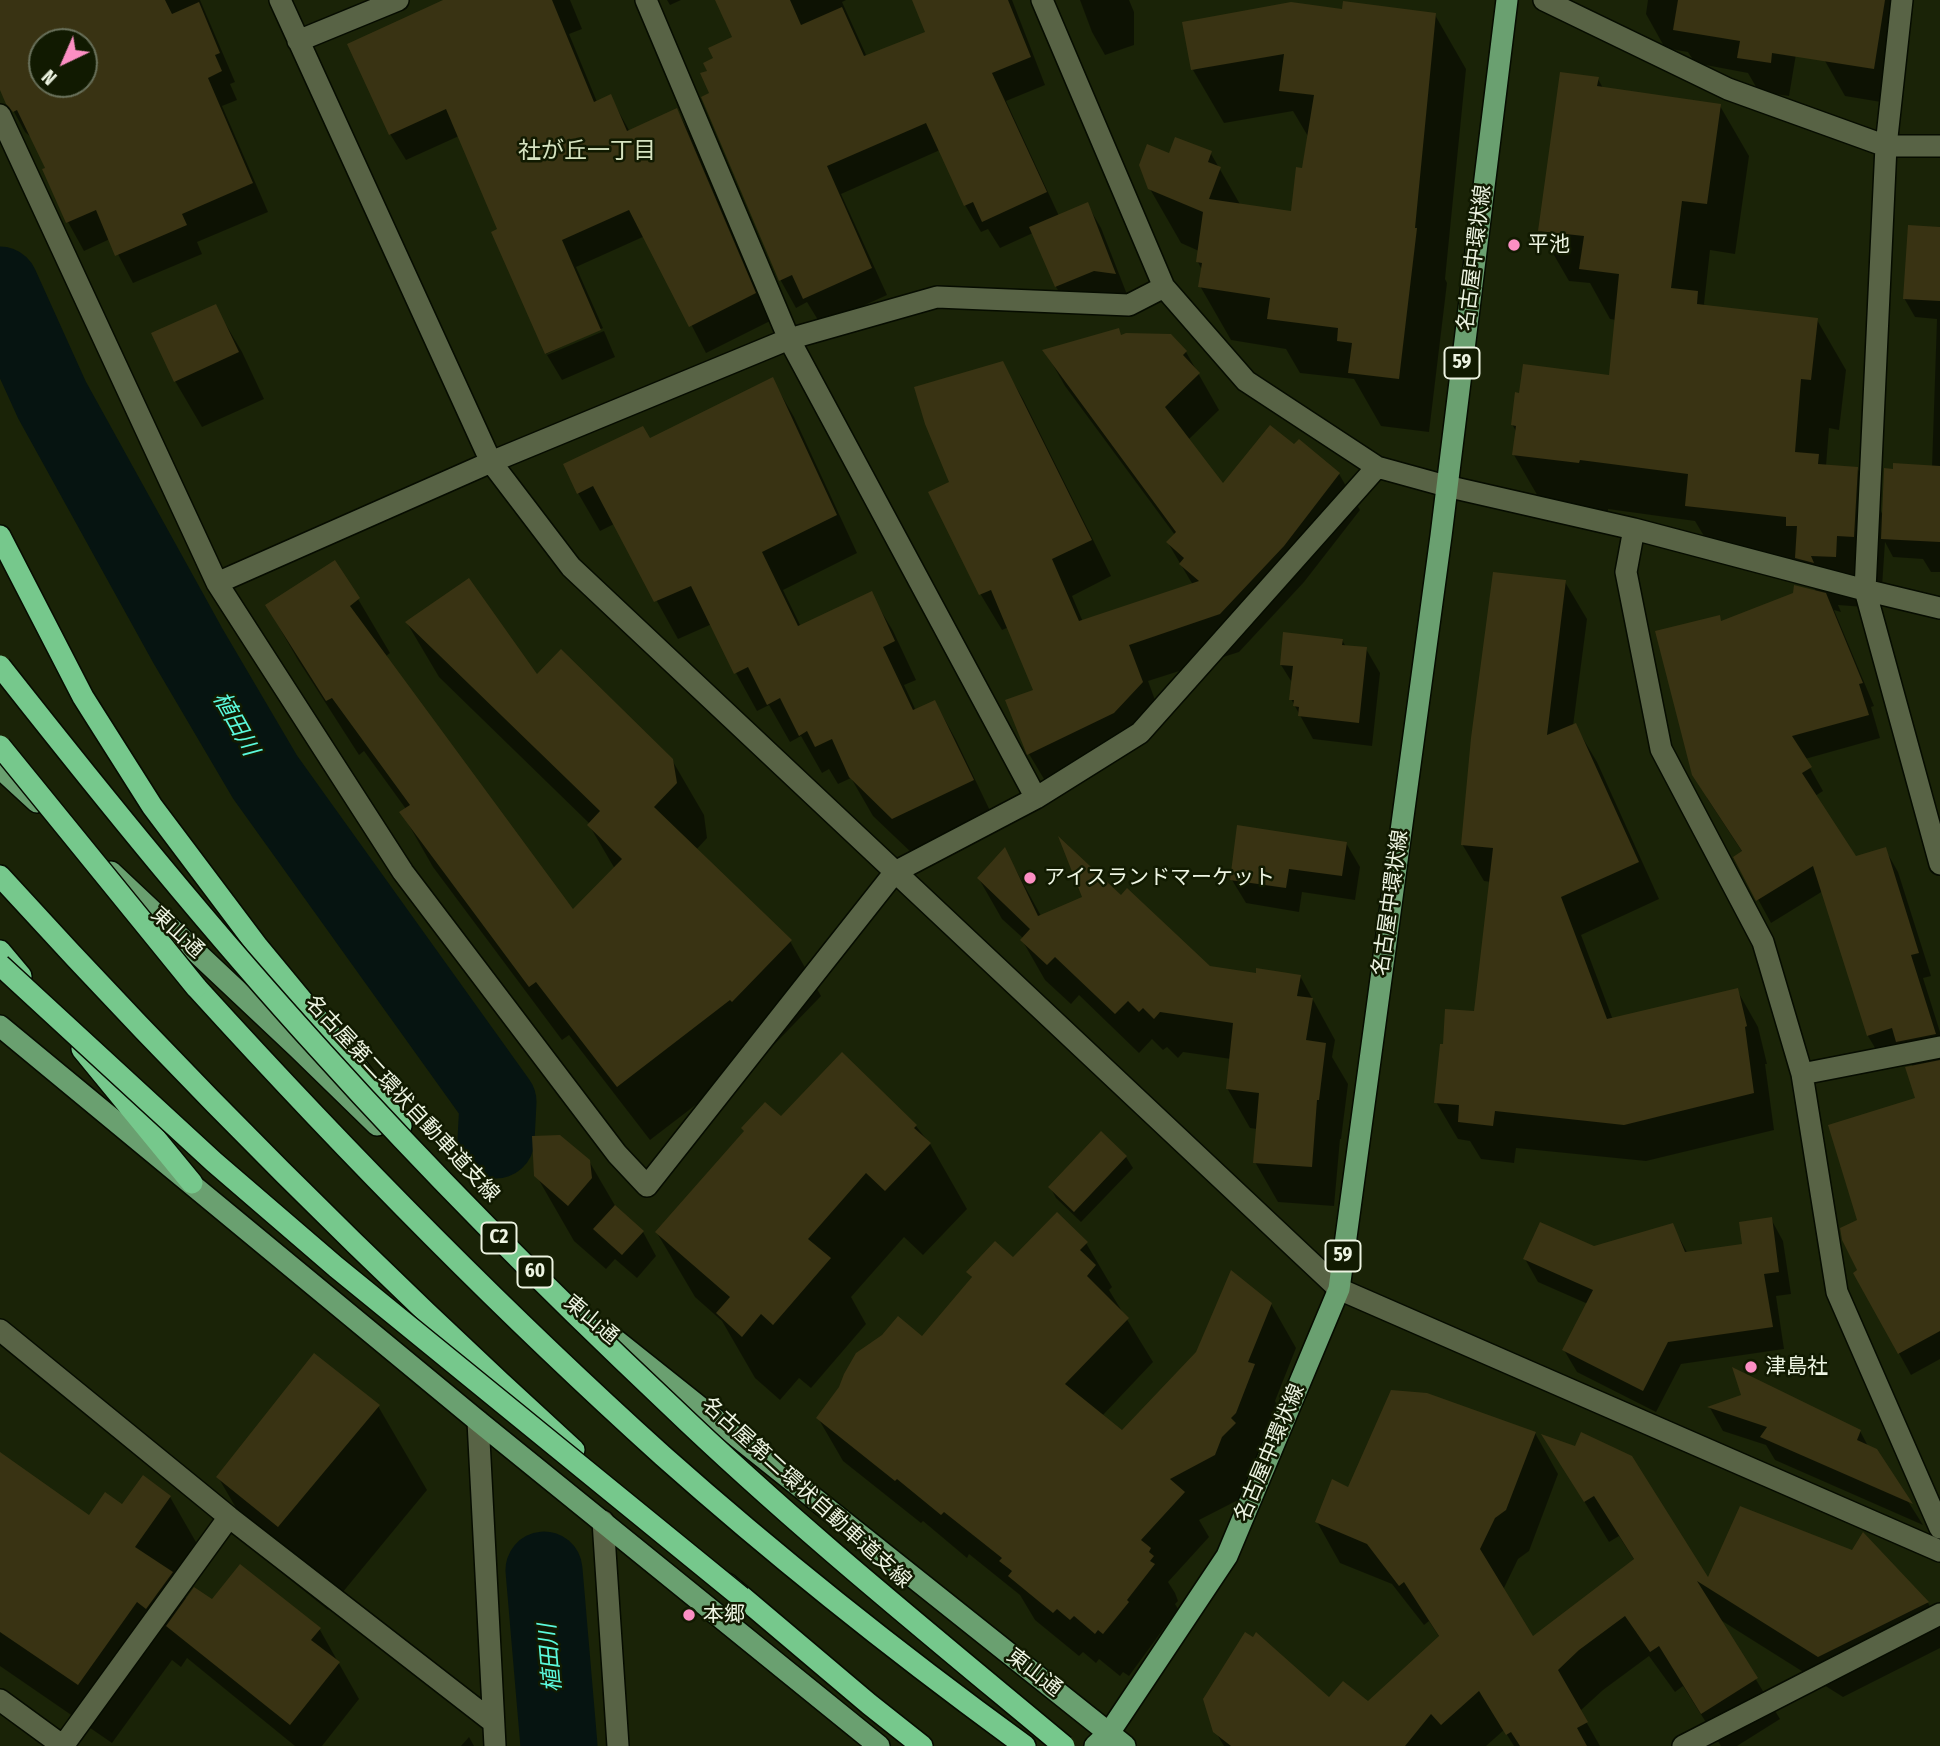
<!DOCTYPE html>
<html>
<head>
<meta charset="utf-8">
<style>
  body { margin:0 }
  #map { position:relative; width:1940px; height:1746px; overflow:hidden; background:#1a2307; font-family:"Fira Sans Condensed",sans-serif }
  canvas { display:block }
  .north { position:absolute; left:28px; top:28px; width:70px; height:70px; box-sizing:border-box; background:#111a01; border:2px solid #69715b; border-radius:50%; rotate:224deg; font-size:19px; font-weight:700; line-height:28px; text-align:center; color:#edf4e2 }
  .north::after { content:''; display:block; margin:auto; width:24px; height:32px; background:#fc8fc3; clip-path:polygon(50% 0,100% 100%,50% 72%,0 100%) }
</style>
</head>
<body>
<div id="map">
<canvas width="1940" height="1746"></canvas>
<div class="north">N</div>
</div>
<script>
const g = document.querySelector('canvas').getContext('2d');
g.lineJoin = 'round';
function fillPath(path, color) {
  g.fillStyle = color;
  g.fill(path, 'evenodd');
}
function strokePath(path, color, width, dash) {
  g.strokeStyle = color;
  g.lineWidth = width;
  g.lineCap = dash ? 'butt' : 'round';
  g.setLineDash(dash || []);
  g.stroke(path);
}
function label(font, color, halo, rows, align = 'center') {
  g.font = font + ' "Fira Sans Condensed","Noto Sans JP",sans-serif';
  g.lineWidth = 5;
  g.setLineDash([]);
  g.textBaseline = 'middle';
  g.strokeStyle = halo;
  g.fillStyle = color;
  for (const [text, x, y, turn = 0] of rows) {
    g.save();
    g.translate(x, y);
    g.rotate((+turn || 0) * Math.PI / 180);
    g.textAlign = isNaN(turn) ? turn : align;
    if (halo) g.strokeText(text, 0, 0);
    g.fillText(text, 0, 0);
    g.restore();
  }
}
const shadow = new Path2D(`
  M0,0H200L235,82L230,84L237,100L222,106L268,212L197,242L202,254L133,283L110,239L84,251L68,222L33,139L25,132L0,86ZM42,42H84V84H42Z
  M510,0H570L582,29L569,34L597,102L610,96L630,132L677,110L692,137L770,321L706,353L645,236L576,267L603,328L546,354L494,233L500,230L459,136L406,160L390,134Z
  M667,0H681L670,5Z
  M717,0H846L842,2L867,57L927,33L914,0H1012L1045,85L1006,101L1059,216L1087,204L1101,228L1128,297L1070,310L1056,287L1033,233L1000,248L988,229L981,232L965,205L940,150L841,194L887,295L821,325L807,302L796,308L781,281L703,98L711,94L709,71L715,59L735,38Z
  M1080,0H1129L1134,12V45L1105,55L1092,32Z
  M1648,0H1805L1789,96L1759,92L1748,73L1695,63L1688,52L1665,48L1646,14Z
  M1839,0H1897L1893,104L1845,96L1825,61Z
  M1343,11L1435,15L1466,69L1445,279L1447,283L1429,432L1381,426L1354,379L1300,373L1286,349L1231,340L1200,286L1202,270L1198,262L1199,251L1181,243L1150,189L1210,152L1241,206L1292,213L1304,170L1309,138L1293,111L1224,123L1193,70Z
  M1598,79L1603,88L1720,106L1749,156L1735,254L1710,250L1704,304L1706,307L1817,320L1846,370L1839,430L1829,428L1826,466L1857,468L1883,515L1932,467L1937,319L1915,317L1904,298L1940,229V572H1931L1923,559L1893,557L1885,542L1882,587L1864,607L1838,605L1841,612L1834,610L1874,706L1871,707L1880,738L1805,759L1823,791L1815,796L1855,858L1885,849L1898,872L1931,976L1923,978L1940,1032V1359L1911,1375L1855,1274L1860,1271L1859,1221L1918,1099L1913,1067L1904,1051L1881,1058L1868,1036L1823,891L1771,923L1735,857L1743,853L1707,798L1719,617L1722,623L1817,593L1801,565L1716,556L1695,521L1608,509V512L1543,505L1514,455L1517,433L1512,424L1610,377L1616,320L1610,319L1590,283L1569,281L1540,231Z
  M215,306L242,352L264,399L202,427L175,381Z
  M604,331L615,357L562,380L547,355Z
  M1122,336L1186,352L1219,410L1188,440L1223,486L1295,446L1339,474L1360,510L1304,582L1239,652L1148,681L1162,719L1135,749L1050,789L1029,754L1035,691L1009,627L1002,630L981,595L930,493L952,483L1002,363L1023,399L1111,576L1072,596L1083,622L1193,585L1168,543L1175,535L1065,386L1045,351Z
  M772,379L794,417L857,553L783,590L801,627L871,594L893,631L916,680L904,685L916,711L935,702L956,740L994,819L915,856L873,816L851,778L838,784L829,769L822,773L801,736L790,742L769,705L757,711L736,673L712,624L678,639L614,524L600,531L578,493L650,440Z
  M1565,582L1587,619L1573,726L1575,725L1597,762L1659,899L1581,935L1613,1020L1737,990L1758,1027L1767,1064H1765L1774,1130L1646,1161L1516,1148L1514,1163L1481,1159L1470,1141L1458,1139L1436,1102L1475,1013L1491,882L1484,881L1462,844Z
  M358,599L390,653L385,657L573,912L615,869L589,825L590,824L439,677L407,623L536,677L672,760L704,815L707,838L696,850L790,941L821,996L764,1055L762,1054L650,1140L569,1035L562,1040L433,867L402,813L406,809L364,751L359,755L298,660L267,606Z
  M1342,640L1346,647L1366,649L1380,673L1372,746L1313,739L1291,699L1293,684L1281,665Z
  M1346,843L1360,867L1355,900L1302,892L1299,912L1246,903L1232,880Z
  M1005,850L1041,916L1121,897L1209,968L1257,975L1300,976L1335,1040L1332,1057L1348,1084L1341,1139H1340L1334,1206L1278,1202L1255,1162L1257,1129L1250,1128L1227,1088L1231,1059L1183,1052L1178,1058L1167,1047L1163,1050L1152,1039L1139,1053L1079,995L1071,1004L1045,980L1022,940L1024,939L1002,919L979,879Z
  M781,1118L916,1126L930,1144L967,1209L923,1255L904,1237L851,1297L866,1324L811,1388L799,1378L780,1400L755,1378L722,1321L695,1297L657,1233Z
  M1126,1157L1133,1168L1081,1222L1056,1198L1050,1187Z
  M589,1161L617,1209L643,1232L656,1256L637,1278L615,1259L606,1269L574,1241L536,1175Z
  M1771,1219L1783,1241L1791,1294L1776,1296L1784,1349L1681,1364L1656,1412L1577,1372L1564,1350L1588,1304L1538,1282L1525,1259L1594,1248L1672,1225L1688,1254L1744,1245Z
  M1086,1243L1112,1287L1109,1290L1153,1362L1102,1416L1122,1432L1271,1304L1296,1348L1275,1401L1279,1409L1260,1468L1247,1481L1240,1499L1199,1520L1209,1537L1168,1582L1175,1593L1178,1601L1175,1604L1178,1609L1129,1676L1123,1672L1120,1676L1099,1659L1096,1663L1083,1652L1079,1656L1035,1620L1020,1595L969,1554L967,1558L923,1521L921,1523L843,1461L818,1418L923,1339L973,1279L968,1272L1013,1259Z
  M1744,1396L1860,1431L1869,1448L1876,1451L1923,1525L1775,1460L1766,1445L1723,1431L1710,1408Z
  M378,1406L427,1490L328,1610L267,1561L218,1477Z
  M1535,1433L1558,1474L1529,1551L1518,1559L1503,1590L1533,1638L1635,1561L1619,1536L1609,1542L1545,1437L1708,1581L1928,1603L1940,1624V1648L1843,1697L1719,1619L1780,1719L1737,1746H1721L1683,1686L1675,1692L1649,1656L1603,1690L1580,1711L1600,1746H1514L1504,1730L1486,1746H1224L1215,1731L1330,1699L1368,1703L1440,1638L1429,1621L1424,1625L1392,1584L1340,1563L1317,1522L1349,1489Z
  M0,1454L89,1517L122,1507L170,1497L204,1556L180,1589L187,1600L212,1601L320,1630L359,1699L322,1746H295L187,1658L181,1667L172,1660L112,1743L0,1666Z
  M469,1737L474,1746H461Z`);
const river = new Path2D(`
  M0,285L52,400L188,646L265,777L498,1102L496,1140
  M544,1570L559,1746`);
const building = new Path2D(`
  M0,0H165L172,14L199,2L220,53L215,55L222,71L208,78L253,183L182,214L187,225L115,256L96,210L66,223L42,169L45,168L17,110L13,112L6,104L0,90ZM42,42H84V84H42Z
  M443,0H552L594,102L611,94L627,131L677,108L756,293L689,327L629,210L562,240L601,330L545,354L491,232L497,229L446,109L389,135L347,44Z
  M715,0H790L801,25L842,7L864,56L925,32L912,0H1008L1031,57L992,73L1047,192L982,222L973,202L964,206L926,123L827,166L872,268L803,299L792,275L779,281L701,97L709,93L700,73L707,71L703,63L713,58L708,48L732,37Z
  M1678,0H1885L1874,69L1772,53L1771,63L1737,58L1740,41L1673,30Z
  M1343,1L1436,13L1415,228H1417L1399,379L1348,373L1352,343L1337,341L1338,328L1267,319L1270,298L1198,287L1202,263L1196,262L1203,212L1148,189L1139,165L1147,144L1169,153L1175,137L1212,151L1208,162L1221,167L1209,199L1291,211L1296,167L1302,168L1314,95L1279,91L1284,54L1191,70L1182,22L1291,2L1342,9Z
  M1560,72L1599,77L1597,86L1721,104L1707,204L1682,201L1671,288L1698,291L1697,304L1818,318L1811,380L1801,379L1795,452L1819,454L1818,464L1858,467L1854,537L1837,536L1836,557L1811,556L1814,563L1795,558L1797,526H1786V517L1685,506L1688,474L1580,460L1579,463L1512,455L1516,426L1511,425L1515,392L1519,393L1523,364L1609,375L1619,274L1579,269L1584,236L1538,231Z
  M1088,202L1116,274L1094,271L1055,287L1029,227Z
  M1908,225L1940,227V301L1903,299Z
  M216,304L239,352L174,382L151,333Z
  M1119,328L1121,335L1126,333L1171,334L1187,351L1183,355L1200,373L1165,407L1223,483L1270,425L1294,444L1299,439L1340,473L1284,546L1220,614L1129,645L1143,682L1114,713L1027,755L1005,700L1033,690L991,590L979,595L928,492L949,482L925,424L914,387L1003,361L1092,540L1052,559L1079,621L1199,581L1179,564L1184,558L1166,542L1176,532L1042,350Z
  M773,377L837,515L762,552L798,626L872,591L895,641L883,647L913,710L935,700L974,780L892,819L849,777L832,739L815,747L807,731L799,736L780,698L767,705L748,667L734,674L691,586L654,602L593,486L577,494L563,464L643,426L650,438Z
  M1893,463L1940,466V542L1881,539L1884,468L1893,469Z
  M335,560L360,598L350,606L573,909L622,859L587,825L600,811L405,622L469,578L537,674L561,649L673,759L677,783L654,807L792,940L732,1002L730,1000L617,1087L536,982L529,987L399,812L410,805L332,698L326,701L265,605Z
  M1493,572L1566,580L1547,735L1576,723L1639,862L1561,897L1607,1019L1738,988L1747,1026L1745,1027L1754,1093L1624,1125L1495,1111L1493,1126L1458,1122L1459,1105L1434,1103L1440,1044H1443L1445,1009L1474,1011L1493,848L1461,845L1471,738Z
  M1794,585L1826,593L1863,683L1859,684L1869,715L1792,736L1812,767L1802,773L1856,856L1886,847L1919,953L1911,955L1936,1034L1896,1042L1892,1028L1867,1036L1813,866L1756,901L1733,857L1742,851L1692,775L1655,631L1720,615L1721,621L1793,593Z
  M1283,632L1343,639L1342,645L1367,647L1359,723L1298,716L1299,707L1293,706L1294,700H1289L1293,666L1280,665Z
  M1237,825L1347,842L1342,876L1289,869L1286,888L1230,880Z
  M1058,836L1121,895L1127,888L1210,966L1256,973V968L1301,975L1297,996L1313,998L1306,1040L1326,1043L1319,1100H1317L1312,1167L1253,1163L1259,1093L1226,1089L1233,1023L1160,1012L1154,1019L1143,1008L1139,1012L1128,1001L1115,1014L1055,957L1047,965L1020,940L1030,929L977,878L1005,847L1038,916L1082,897Z
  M842,1052L917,1125L914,1128L931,1143L885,1191L866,1173L808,1239L831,1258L773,1325L761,1314L742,1337L716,1313L730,1297L655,1232L744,1131L741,1128L765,1102L781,1116Z
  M1940,1060V1331L1898,1354L1853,1273L1857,1270L1842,1240L1840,1228L1857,1220L1828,1125L1915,1098L1905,1067Z
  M1101,1131L1127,1156L1074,1212L1048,1187Z
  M560,1135L590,1160L592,1178L568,1206L534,1176L532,1136Z
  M615,1205L644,1231L622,1255L593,1229Z
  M1057,1212L1088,1242L1080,1250L1096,1265L1087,1276L1129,1318L1065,1384L1122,1430L1196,1352L1231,1270L1272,1303L1248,1362L1255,1364L1236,1413L1231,1418L1236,1423L1222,1437L1215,1455L1170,1479L1185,1492L1141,1540L1151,1548L1149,1552L1154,1556L1150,1561L1155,1564L1127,1600L1129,1602L1103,1634L1098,1630L1095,1634L1074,1616L1070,1620L1057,1609L1053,1613L1008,1576L1012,1571L999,1561L1002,1558L944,1512L941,1515L897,1479L895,1481L816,1418L839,1387L844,1374L856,1353L882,1335L898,1316L922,1336L972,1277L966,1272L995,1241L1013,1257Z
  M1772,1217L1779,1272L1764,1274L1773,1327L1668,1342L1643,1391L1562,1350L1593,1290L1523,1259L1540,1222L1594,1246L1673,1223L1685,1252L1742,1244L1739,1222Z
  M314,1353L380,1405L278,1527L216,1477Z
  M1732,1367L1861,1430L1857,1440L1877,1449L1913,1504L1760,1437L1767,1427L1707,1407L1741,1395Z
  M1391,1390L1427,1393L1536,1432L1506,1510L1495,1518L1480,1549L1533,1636L1634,1559L1594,1496L1584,1502L1541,1434L1575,1446L1581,1432L1632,1456L1708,1577L1740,1506L1852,1550L1863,1532L1929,1602L1818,1657L1697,1581L1758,1678L1701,1714L1659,1646L1650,1652L1625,1616L1579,1650L1558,1670L1588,1722L1577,1728L1587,1746H1520L1511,1732L1506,1735L1479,1691L1441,1725L1431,1714L1405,1746H1231L1213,1732L1203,1699L1245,1632L1253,1637L1256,1632L1329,1697L1343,1681L1368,1701L1439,1636L1404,1582L1399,1586L1367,1544L1315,1522L1332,1479L1348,1487Z
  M0,1452L89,1515L105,1492L122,1504L143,1475L171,1496L135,1547L173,1572L146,1609L137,1602L78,1685L0,1632Z
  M240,1564L321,1628L311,1640L340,1662L290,1725L166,1626L194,1587L212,1599Z`);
const minor = new Path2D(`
  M280,0L491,462L571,567L1339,1289L1940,1551
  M646,0L789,339L1036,798
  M1042,0L1164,287L1246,381L1377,467L1446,486L1634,529L1865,590L1940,608
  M1544,0L1728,89L1886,146L1865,590L1940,864
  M1902,0L1886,146H1940
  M298,41L398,0
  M0,115L217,583L403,872L617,1154L647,1186L895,872L1036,798L1140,733L1377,467
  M1634,529L1626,572L1661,749L1763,942L1802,1074L1837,1292L1940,1528
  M217,583L491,462L789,339L937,297L1129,305L1164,287
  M1802,1074L1940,1047
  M0,1330L229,1517L493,1722
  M478,1421L495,1746
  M603,1521L618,1746
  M0,1700L63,1746
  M63,1746L229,1517
  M1683,1746L1940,1614`);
const major = new Path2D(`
  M0,768L37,802
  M111,872L298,1048L377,1125
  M0,1026L478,1421L879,1746
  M608,1334L1125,1746
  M1095,1746L1109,1733L1227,1556L1339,1289L1441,536L1507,0`);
const highway = new Path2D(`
  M0,536L83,697L152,806L258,947L353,1062L401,1126
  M0,876C183,1077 373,1267 574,1450
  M0,951L21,976
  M196,987C345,1151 499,1308 663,1456C779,1559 900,1655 1025,1746
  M82,1049L192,1183
  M727,1584L869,1704L922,1746`);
const highwayBridge = new Path2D(`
  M0,666C104,798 210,929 323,1053C433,1175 551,1293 671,1406C796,1526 931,1635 1064,1746
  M0,746L196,987
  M0,965L214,1162L336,1267L741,1597`);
const markers = [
  [1514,245,7,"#fc8fc3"],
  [1030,878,7,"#fc8fc3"],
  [1751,1367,7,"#fc8fc3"],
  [689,1615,7,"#fc8fc3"]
];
const shields = [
  [1462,363,35],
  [499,1238,35],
  [1343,1256,35],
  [535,1272,35]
];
const shieldNames = [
  ["59",1462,363],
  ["C2",499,1238],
  ["59",1343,1256],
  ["60",535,1272]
];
const poiNames = [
  ["平池",1528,245],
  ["アイスランドマーケット",1044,878],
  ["津島社",1765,1367],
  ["本郷",703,1615]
];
const streetNames = [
  ["名古屋中環状線",1475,258,-83],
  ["名古屋中環状線",1391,903,-82],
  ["東山通",177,933,43],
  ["名古屋第二環状自動車道支線",402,1099,47],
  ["東山通",591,1320,40],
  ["名古屋中環状線",1270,1453,-67],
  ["名古屋第二環状自動車道支線",806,1493,42],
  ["東山通",1034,1673,38]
];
const neighbourhoodNames = [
  ["社が丘一丁目",587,152]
];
const waterNames = [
  ["植田川",235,724,61],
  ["植田川",551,1658,-95]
];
fillPath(shadow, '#0007');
strokePath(river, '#061411', 77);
fillPath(building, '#393313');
strokePath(minor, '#060c00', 24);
strokePath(major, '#060c00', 24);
strokePath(highway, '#060c00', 24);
strokePath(minor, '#586345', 21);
strokePath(major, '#6aa070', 21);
strokePath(highway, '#76c88c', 21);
strokePath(highwayBridge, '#060c00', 24, []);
strokePath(highwayBridge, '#76c88c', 21);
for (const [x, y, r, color] of markers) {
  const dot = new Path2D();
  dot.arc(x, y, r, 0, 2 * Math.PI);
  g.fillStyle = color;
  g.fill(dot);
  strokePath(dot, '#111a01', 2.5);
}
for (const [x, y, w] of shields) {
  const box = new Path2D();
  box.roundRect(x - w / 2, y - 15.5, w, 31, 5);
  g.fillStyle = '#111a01';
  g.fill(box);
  strokePath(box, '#edf4e2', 2);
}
label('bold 19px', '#edf4e2', null, shieldNames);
label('21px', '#edf4e2', '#111a01', poiNames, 'left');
label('21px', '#edf4e2', '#111a01', streetNames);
label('23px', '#d6e3c0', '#111a01', neighbourhoodNames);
label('italic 23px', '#5bf9dc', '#111a01', waterNames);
</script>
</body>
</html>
